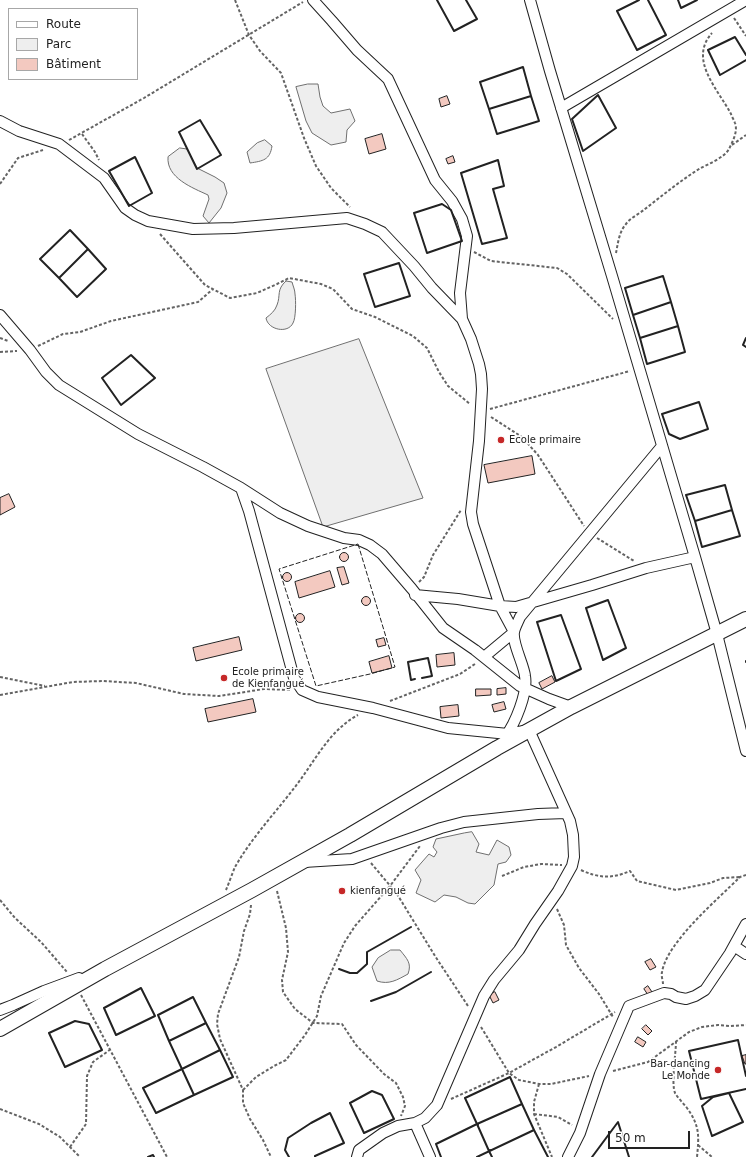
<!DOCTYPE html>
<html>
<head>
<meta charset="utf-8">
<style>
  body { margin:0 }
  #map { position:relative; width:746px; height:1157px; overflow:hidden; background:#fff; font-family:"DejaVu Sans",sans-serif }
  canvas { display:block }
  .legend { position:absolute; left:8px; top:8px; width:130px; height:72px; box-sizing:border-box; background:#fff; border:1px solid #a7a7a7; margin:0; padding:5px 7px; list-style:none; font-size:12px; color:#222 }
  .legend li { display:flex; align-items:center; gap:8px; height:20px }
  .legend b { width:20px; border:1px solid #a7a7a7 }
  .scale { position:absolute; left:608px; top:1131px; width:82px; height:18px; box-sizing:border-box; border:2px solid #222; border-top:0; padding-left:5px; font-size:12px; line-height:14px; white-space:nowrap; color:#222; -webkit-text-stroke:3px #fff; paint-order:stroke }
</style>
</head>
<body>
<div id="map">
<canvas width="746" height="1157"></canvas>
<ul class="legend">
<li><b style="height:5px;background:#fff"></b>Route</li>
<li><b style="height:11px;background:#eee"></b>Parc</li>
<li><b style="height:11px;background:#f3c9c0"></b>Bâtiment</li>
</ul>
<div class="scale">50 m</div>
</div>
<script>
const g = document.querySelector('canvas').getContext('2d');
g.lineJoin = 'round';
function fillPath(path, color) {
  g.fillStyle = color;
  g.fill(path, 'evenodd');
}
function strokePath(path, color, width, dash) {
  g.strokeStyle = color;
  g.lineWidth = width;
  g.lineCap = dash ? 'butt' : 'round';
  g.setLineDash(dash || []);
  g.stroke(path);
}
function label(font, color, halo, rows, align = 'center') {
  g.font = font + ' "DejaVu Sans",sans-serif';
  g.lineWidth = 3;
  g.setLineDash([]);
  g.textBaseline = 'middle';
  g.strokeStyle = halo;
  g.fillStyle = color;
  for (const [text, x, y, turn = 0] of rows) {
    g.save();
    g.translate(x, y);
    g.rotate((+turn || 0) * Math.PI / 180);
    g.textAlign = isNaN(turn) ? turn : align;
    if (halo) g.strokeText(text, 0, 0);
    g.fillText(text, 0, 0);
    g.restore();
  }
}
const green = new Path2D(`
  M308,84H318L320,97L323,106L331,113L350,109L355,121L347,130L346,142L331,145L312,133L306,121L296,87Z
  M265,140L272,146C270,160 263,161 250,163L247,152L257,143Z
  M180,148L187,149L197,168L215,177L224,183L227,193L221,208L209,223L203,216L209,199L208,195C193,188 166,178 168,157Z
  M286,281L292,282C293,286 295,290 295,294C296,300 296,318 293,323C288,334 268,330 266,318C271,314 275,311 277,305C281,295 276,290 286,281Z
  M359,339L423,498L323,527L266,369Z
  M472,832L479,844L476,852L489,855L497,840L509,847L511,855L506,862L498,864L494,885L475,904L468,903L456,897L444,895L435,902L416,893L421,880L415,870L429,854L434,857L437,852L433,847L436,839L464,833Z
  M391,950H400C407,959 412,963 408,974C397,980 389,985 377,981L372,967L378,958Z`);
const building = new Path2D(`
  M447,96L450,104L441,107L439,99Z
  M382,134L386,149L369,154L365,139Z
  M453,156L455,162L448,164L446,159Z
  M532,456L535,474L488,483L484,465Z
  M9,494L15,507L0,515V498Z
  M339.5 557a4.5 4.5 0 1 1 9 0a4.5 4.5 0 1 1-9 0Z
  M344,567L349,583L342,585L337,568Z
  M330,571L335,587L299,598L295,582Z
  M282.5 577a4.5 4.5 0 1 1 9 0a4.5 4.5 0 1 1-9 0Z
  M361.5 601a4.5 4.5 0 1 1 9 0a4.5 4.5 0 1 1-9 0Z
  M295.5 618a4.5 4.5 0 1 1 9 0a4.5 4.5 0 1 1-9 0Z
  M239,637L242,650L196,661L193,648Z
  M384,638L386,645L378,647L376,640Z
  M454,653L455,665L437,667L436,655Z
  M389,656L392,668L372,673L369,662Z
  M552,676L555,682L542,689L539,683Z
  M506,688V694L497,695V689Z
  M476,689H491V695L476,696Z
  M253,699L256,712L208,722L205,709Z
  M504,702L506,709L494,712L492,705Z
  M458,705L459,716L441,718L440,707Z
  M651,959L656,967L650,970L645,962Z
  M648,986L652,992L648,995L644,989Z
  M495,992L499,1000L493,1003L489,995Z
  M646,1025L652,1031L648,1035L642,1029Z
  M638,1037L646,1042L643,1047L635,1042Z
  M746,1055V1064H745L742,1056Z`);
const path = new Path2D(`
  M235,0L249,35L260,51L281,73L304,138L316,166L331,188L350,207
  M734,18L746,36
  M82,134L95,152L99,160
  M69,140L144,98L303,2
  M732,145L746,135
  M0,184L18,158L43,150
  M160,234L205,285L230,298L257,293L277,284L289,278L321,284L333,289L352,309L375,317L413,336L427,348L439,372L448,386L470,404
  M474,252L491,261L557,268L567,274L613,319
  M616,253C618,243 619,232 626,224C630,218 639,214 645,209C663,195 680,181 699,169C708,164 724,158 729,149C733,141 738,131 735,123C734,120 732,117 731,114C718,89 688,60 712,33
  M0,338L8,341
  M38,346L63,334L80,332L111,321L198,302L213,289
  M0,352L17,351
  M490,409L630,371
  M491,417L522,437L538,455L584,526
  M597,538L634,561
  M419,582L424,577L433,555L461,510
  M0,677L45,686
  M0,695L73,682L103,681L136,683L184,694L219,696L264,689L290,690
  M390,701L460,674L475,664
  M371,863L397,894L435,956L468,1006
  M581,870C598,878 612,879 630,871L637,881L676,890L710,883L723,878L740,877
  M502,876L524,867L541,864L562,865
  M226,890C229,883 232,874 235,867C252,837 277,811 298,783C316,759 330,730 358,715
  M277,891L286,928L288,952L282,980L283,992L295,1009L313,1023L342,1024L356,1045L384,1074L396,1083L403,1097L405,1106L401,1116
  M0,900L15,918L41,942L67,972
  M251,905L250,914L244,931L239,957L218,1014L217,1024L220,1039L243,1090V1103L250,1119L263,1140L271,1157
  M557,909L564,925L566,945L579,968L599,994L613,1017
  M663,984C663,981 661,976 662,972C667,942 718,899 740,877L746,875
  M81,995L167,1157
  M481,1027L509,1073L519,1080L539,1084H551L589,1076
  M676,1041C676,1053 671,1083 675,1093C678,1098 683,1103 687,1108C700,1126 699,1136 697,1157
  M613,1071L648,1062L689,1032L702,1027L718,1025L730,1026L746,1025
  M539,1084L534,1102V1114L552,1157
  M243,1090L256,1077L274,1066L286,1060L305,1035L317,1016L321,996L344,943L355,926L390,886L420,846
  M451,1099L509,1073L556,1047L615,1012
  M0,1109L39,1124L60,1137L80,1157
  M534,1114L558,1117L572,1125
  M698,1145L712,1157
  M70,1147L86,1124L87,1076L93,1062L111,1049`);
const street = new Path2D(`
  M313,0L332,21L357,50L388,79L435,180L452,201L462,219L467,236L460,293L462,319L471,339L479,364L481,374L482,389L479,441L471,512L473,524L500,606L514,632L484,657
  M530,0L550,71L612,276L695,557L717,634L746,751
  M561,108L746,0
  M0,121L19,131L59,144L104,178L125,208L135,215L148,221L193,229L234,228L347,218L365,224L382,232L414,266L432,288L462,319
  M0,315L30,350L46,372L59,385L138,434L203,467L241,488L280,513L308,526L344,538L359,540L370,545L382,554L412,589L443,628L475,650L520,686L549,699L571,707
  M241,488L249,511L294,678L302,690L318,697L373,708L448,728L508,734L529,730L570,821L573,835L574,857L572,866L558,891L535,924L519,950L494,980L484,996L437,1105L425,1118L415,1123L398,1126L383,1133L359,1150L357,1157
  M415,595L458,599L500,606L516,607L592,585L646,568L695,557
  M505,737C515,724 528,693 525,676C524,665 512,643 514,632C515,627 518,622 520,617L662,446
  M304,862L352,859L441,828L464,822L538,814L566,813
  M734,946L746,954
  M0,1010L13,1005L44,991L79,978
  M415,1123L430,1157
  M568,1157L580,1133L600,1074L629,1006L664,993L671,994L676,997L686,999L695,996L705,990L730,953L746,924`);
const secondary = new Path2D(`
  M0,1029L105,969L252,890L350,835L497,748L571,707L746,619`);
const fence = new Path2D(`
  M358,544L395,667L370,674L316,686L279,569Z`);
const wall = new Path2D(`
  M437,0L454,31L477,19L466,0
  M639,0L617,11L637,50L666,35L648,0
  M678,0L681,8L697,0
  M746,55L735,37L708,50L720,75L746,60
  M523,67L531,96L489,109L480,82Z
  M598,95L616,128L583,151L572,119Z
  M531,96L539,121L497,134L489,109Z
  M200,120L221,155L197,169L179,132Z
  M135,157L152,193L129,206L109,171Z
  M498,160L504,186L493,189L507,238L482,244L461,173Z
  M442,204L451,210L462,241L427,253L414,213Z
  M70,230L88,249L59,278L40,259Z
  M88,249L106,269L77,297L59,278Z
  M399,263L410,296L375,307L364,274Z
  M663,276L671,302L633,315L625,288Z
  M671,302L678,326L640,338L633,315Z
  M678,326L685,352L647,364L640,338Z
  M746,338L743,345L746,347
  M131,355L155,378L121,405L102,378Z
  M699,402L708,429L680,439L669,434L662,414Z
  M725,485L732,510L695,521L686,495Z
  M732,510L740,536L702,547L695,521Z
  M608,600L626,648L603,660L586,608Z
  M561,615L581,669L556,681L537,622Z
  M746,661V662
  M415,679L411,680L408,662L428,658L432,676L422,678
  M339,969L350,973H357L367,964V952L411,927
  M141,988L155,1016L116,1035L104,1008Z
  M193,997L206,1023L169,1041L158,1015Z
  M371,1001L396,992L431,972
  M75,1021L89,1024L102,1050L65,1067L49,1033Z
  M182,1069L220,1050L233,1077L194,1095L169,1041L206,1023L220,1050L182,1069
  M182,1069L194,1095L156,1113L143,1088Z
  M746,1076L738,1040L689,1051L701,1099L746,1089
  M510,1077L522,1104L477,1124L465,1098Z
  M372,1091L382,1095L394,1119L364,1133L350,1103Z
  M729,1093L743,1122L712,1136L702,1106L713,1097Z
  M534,1130L548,1157
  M490,1150L489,1151L492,1157
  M148,1157L153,1155L154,1157
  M289,1157L285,1150L288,1138L311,1123L330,1113L344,1143L315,1156V1157
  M441,1157L436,1144L477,1124L478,1125
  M477,1157L534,1130L522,1104L477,1124L489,1151
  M592,1157L618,1122L629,1157`);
const markers = [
  [501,440,4,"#c62828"],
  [224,678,4,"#c62828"],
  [342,891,4,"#c62828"],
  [718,1070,4,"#c62828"]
];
const poiNames = [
  ["Ecole primaire",509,440],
  ["Ecole primaire",232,672],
  ["de Kienfangué",232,684],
  ["kienfangué",350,891],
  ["Bar-dancing",710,1064,"right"],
  ["Le Monde",710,1076,"right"]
];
fillPath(green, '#eee');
strokePath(green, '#6f6f6f', 1);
fillPath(building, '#f3c9c0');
strokePath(building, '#222', 1);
strokePath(street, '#222', 12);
strokePath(secondary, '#222', 16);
strokePath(path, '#646464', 2, [3, 2]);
strokePath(street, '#fff', 10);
strokePath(secondary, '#fff', 14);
strokePath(fence, '#222', 1, [5, 2]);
strokePath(wall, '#222', 2);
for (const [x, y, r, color] of markers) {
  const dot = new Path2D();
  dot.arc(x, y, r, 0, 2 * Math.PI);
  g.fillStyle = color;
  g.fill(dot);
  strokePath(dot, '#fff', 1.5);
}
label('10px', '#222', '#fff', poiNames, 'left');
</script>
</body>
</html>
